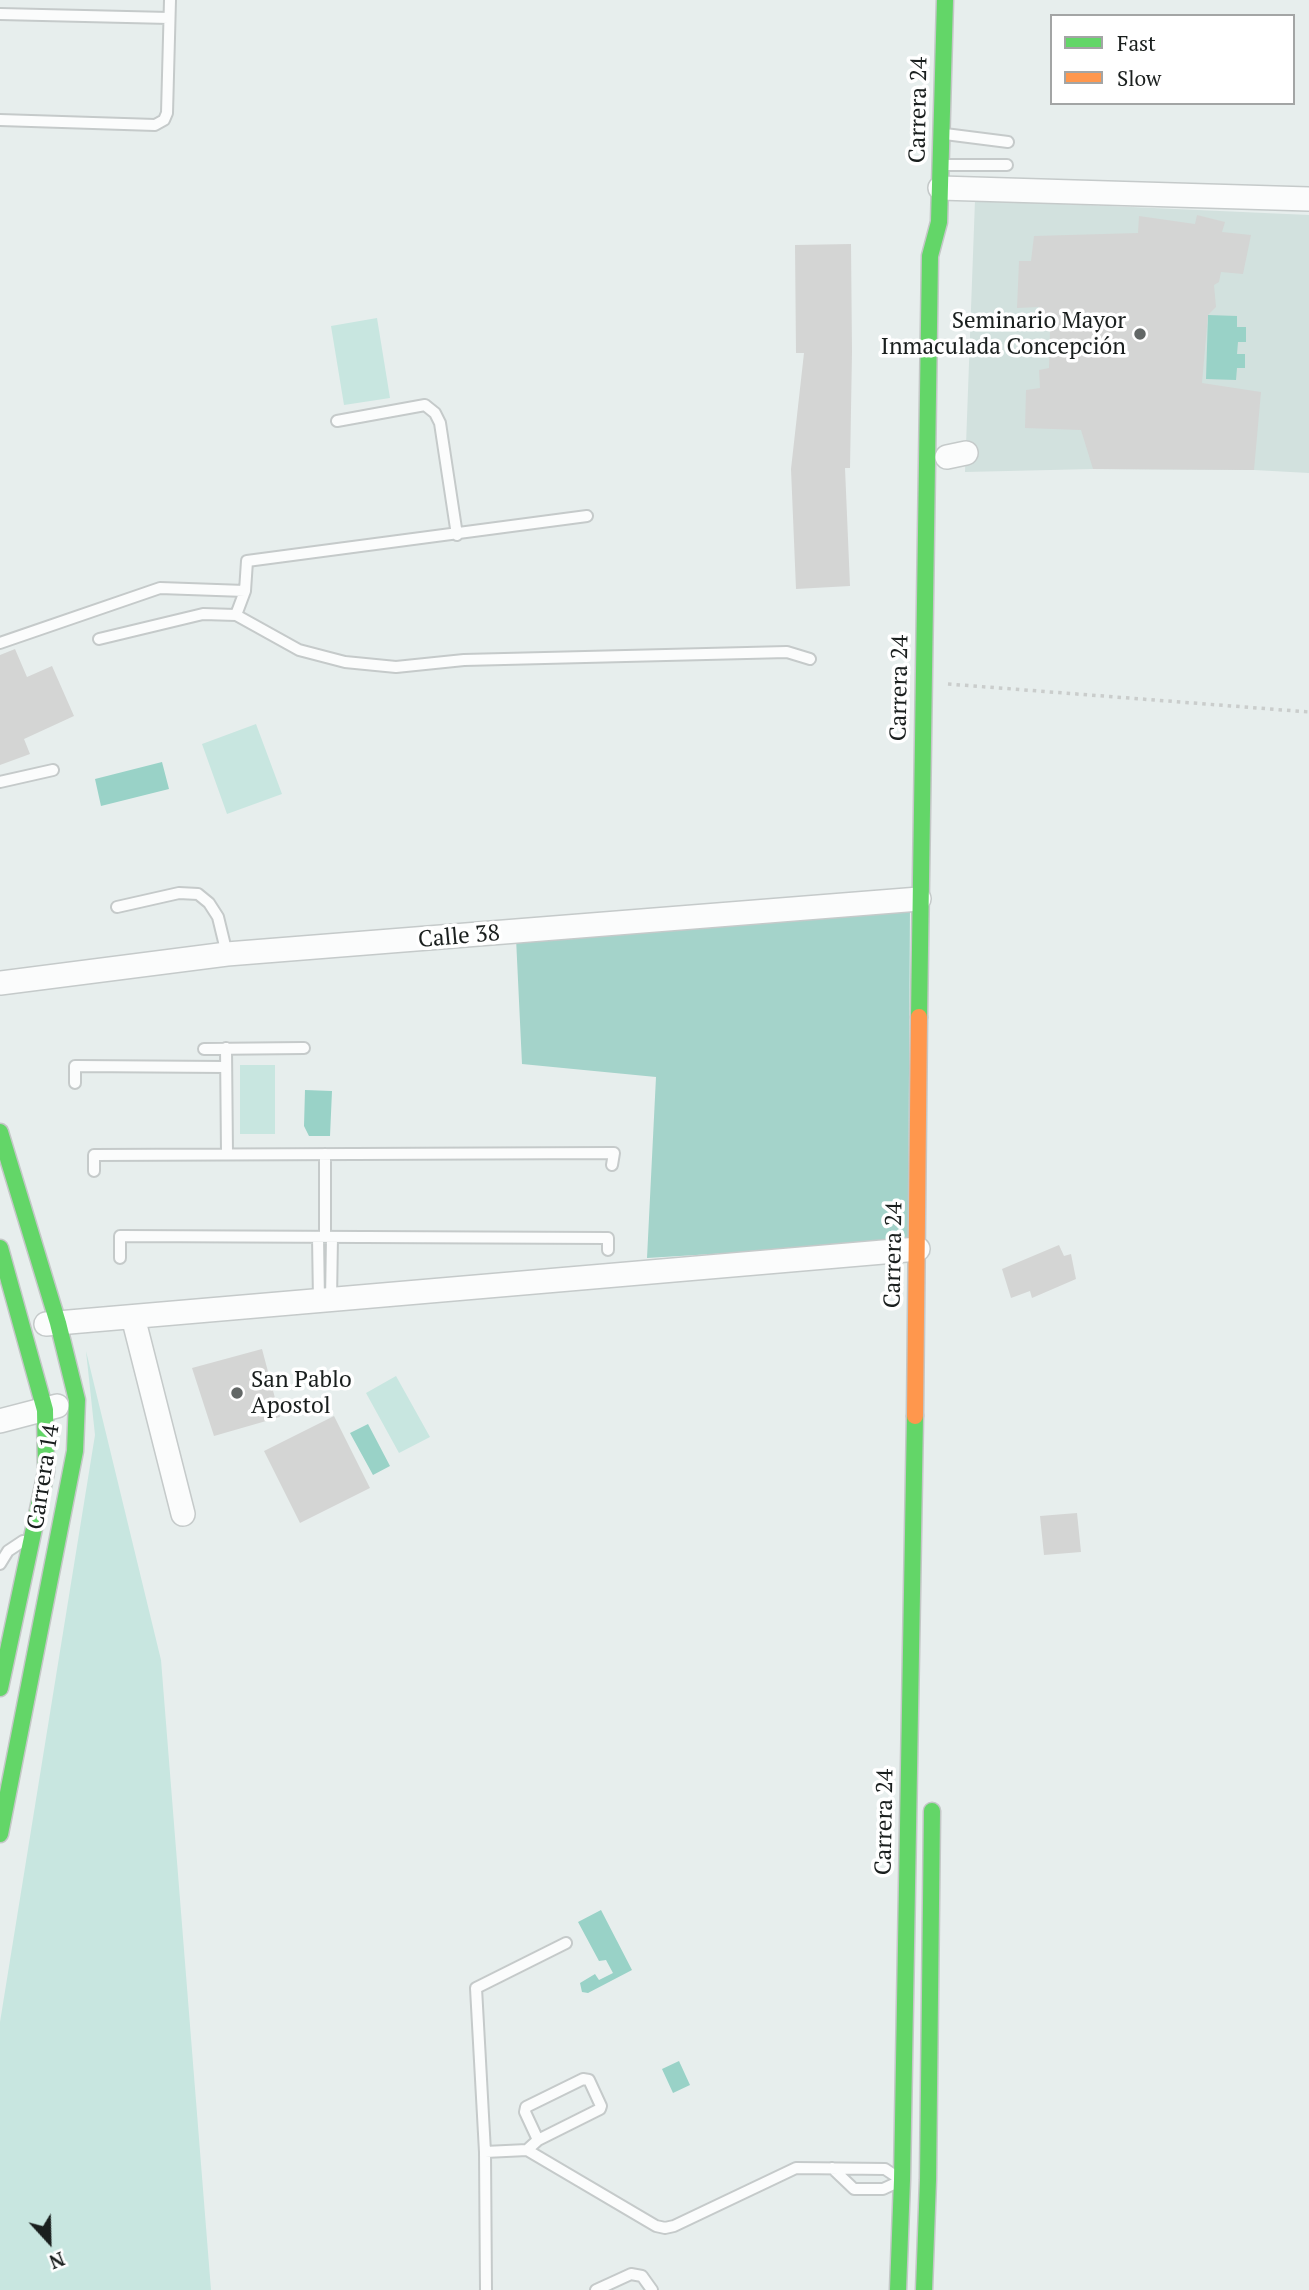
<!DOCTYPE html>
<html>
<head>
<meta charset="utf-8">
<style>
  body { margin:0 }
  #map { position:relative; width:1309px; height:2290px; overflow:hidden; background:#e7eeed; font-family:"PT Serif",serif }
  canvas { display:block }
  .legend { position:absolute; left:1050px; top:14px; width:245px; height:91px; box-sizing:border-box; background:#fff; border:2px solid #a3a5a5; margin:0; padding:9px 12px; list-style:none; font-size:21px; color:#1a1f1e }
  .legend li { display:flex; align-items:center; gap:14px; height:35px }
  .legend b { width:35px; border:2px solid #a3a5a5 }
  .north { position:absolute; left:14px; top:2206px; width:70px; height:70px; -webkit-text-stroke:5px #fff; paint-order:stroke; rotate:158deg; font-size:19px; font-weight:700; line-height:28px; text-align:center; color:#1a1f1e }
  .north::after { content:''; display:block; margin:auto; width:24px; height:32px; background:#1a1f1e; clip-path:polygon(50% 0,100% 100%,50% 72%,0 100%) }
</style>
</head>
<body>
<div id="map">
<canvas width="1309" height="2290"></canvas>
<ul class="legend">
<li><b style="height:9px;background:#63d668"></b>Fast</li>
<li><b style="height:9px;background:#ff974d"></b>Slow</li>
</ul>
<div class="north">N</div>
</div>
<script>
const g = document.querySelector('canvas').getContext('2d');
g.lineJoin = 'round';
function fillPath(path, color) {
  g.fillStyle = color;
  g.fill(path, 'evenodd');
}
function strokePath(path, color, width, dash) {
  g.strokeStyle = color;
  g.lineWidth = width;
  g.lineCap = dash ? 'butt' : 'round';
  g.setLineDash(dash || []);
  g.stroke(path);
}
function label(font, color, halo, rows, align = 'center') {
  g.font = font + ' "PT Serif",serif';
  g.lineWidth = 7;
  g.setLineDash([]);
  g.textBaseline = 'middle';
  g.strokeStyle = halo;
  g.fillStyle = color;
  for (const [text, x, y, turn = 0] of rows) {
    g.save();
    g.translate(x, y);
    g.rotate((+turn || 0) * Math.PI / 180);
    g.textAlign = isNaN(turn) ? turn : align;
    if (halo) g.strokeText(text, 0, 0);
    g.fillText(text, 0, 0);
    g.restore();
  }
}
const built = new Path2D(`
  M975,200L1309,215V473L1254,470L1093,469L965,472Z`);
const green = new Path2D(`
  M377,318L390,398L344,405L331,326Z
  M256,724L282,794L227,814L202,744Z
  M240,1065H275V1134H240Z
  M86,1351L161,1660L211,2290H0V2022L95,1435Z
  M396,1376L430,1437L399,1453L366,1393Z`);
const forest = new Path2D(`
  M910,906L908,1242L647,1258L656,1077L522,1064L516,938Z`);
const water = new Path2D(`
  M1208,315L1237,316V327H1246V342H1238L1237,354H1245V368H1237L1236,380L1206,379Z
  M162,762L169,789L101,806L95,779Z
  M305,1090L332,1091L330,1136H309L304,1126Z
  M368,1424L390,1466L373,1475L350,1433Z
  M601,1910L632,1970L588,1993L582,1992L580,1983L595,1974L599,1980L613,1973L606,1960L599,1961L578,1922Z
  M679,2061L690,2085L673,2093L662,2069Z`);
const building = new Path2D(`
  M1197,215L1225,222L1222,232L1251,235L1243,274L1221,272L1219,282L1214,285L1216,307L1208,315L1202,383L1261,392L1254,470L1093,469L1081,430L1025,428L1026,390L1040,388L1039,370L1049,368L1050,330L1040,329L1039,307L1017,308L1019,261H1031L1034,236L1138,233L1139,216L1195,224Z
  M851,244L852,352L850,468H845L850,586L796,589L791,469L804,353H796L795,245Z
  M15,649L27,677L52,666L74,716L24,739L30,754L0,765V655Z
  M1059,1245L1064,1256L1071,1254L1076,1279L1032,1298L1030,1291L1011,1298L1002,1269Z
  M262,1349L280,1417L214,1436L192,1368Z
  M334,1416L370,1488L300,1523L264,1451Z
  M1077,1513L1081,1552L1044,1555L1040,1516Z`);
const path = new Path2D(`
  M948,684L1309,712`);
const lane = new Path2D(`
  M0,14L169,18
  M0,120L155,125L164,120L167,113L170,0
  M945,134L1008,142
  M943,165H1007
  M337,421L425,405L435,413L440,423L457,535
  M236,615L245,591L247,561L587,516
  M99,639L203,614L236,615L299,650L345,662L396,667L464,660L787,652L810,659
  M0,643L160,588L245,591
  M0,782L53,770
  M117,907L179,893L198,894L209,903L218,917L227,954
  M226,1048L227,1154
  M204,1049L304,1048
  M75,1083V1066L226,1067
  M94,1171V1155L614,1153L612,1165
  M318,1237L319,1301
  M325,1237V1154
  M120,1258V1236L608,1238V1250
  M331,1300L332,1237
  M0,1564L8,1551L23,1541
  M527,2150L538,2140L600,2109L601,2106L589,2080L583,2079L526,2107L525,2112L538,2140
  M485,2152L527,2150L656,2226L665,2228L674,2226L796,2168L885,2169L897,2177
  M832,2168L854,2189H883L896,2183
  M486,2290L485,2152L476,1988L566,1943
  M596,2290L631,2274L642,2276L652,2290`);
const street = new Path2D(`
  M940,188L1309,199
  M947,457L966,453
  M0,983L227,954L919,899
  M133,1317L183,1514
  M46,1324L918,1249
  M0,1421L57,1406`);
const fast = new Path2D(`
  M919,1017L930,256L939,222L945,0
  M0,1132L58,1323L77,1400L75,1451L0,1834
  M0,1248L45,1410L46,1472L0,1688
  M898,2290L902,2180L915,1416
  M924,2290L928,2180L932,1811`);
const slow = new Path2D(`
  M915,1416L919,1017`);
const markers = [
  [1140,334,7,"#626766"],
  [237,1393,7,"#626766"]
];
const streetNames = [
  ["Carrera 24",919,110,-89],
  ["Carrera 24",900,688,-89],
  ["Calle 38",459,937,-5],
  ["Carrera 24",894,1255,-89],
  ["Carrera 14",44,1477,-81],
  ["Carrera 24",885,1822,-89]
];
const poiNames = [
  ["Seminario Mayor",1126,321],
  ["Inmaculada Concepción",1126,347],
  ["San Pablo",251,1380,"left"],
  ["Apostol",251,1406,"left"]
];
fillPath(built, '#d2e1de');
fillPath(green, '#c8e6e0');
fillPath(forest, '#a4d3ca');
fillPath(water, '#99d2c7');
fillPath(building, '#d4d5d4');
strokePath(lane, '#c5caca', 14);
strokePath(street, '#c5caca', 26);
strokePath(fast, '#c4c7c7', 19);
strokePath(slow, '#c4c7c7', 19);
strokePath(path, '#cacdcc', 3.5, [3.5, 5]);
strokePath(lane, '#fbfcfc', 10);
strokePath(street, '#fbfcfc', 23);
strokePath(fast, '#63d668', 16);
strokePath(slow, '#ff974d', 16);
for (const [x, y, r, color] of markers) {
  const dot = new Path2D();
  dot.arc(x, y, r, 0, 2 * Math.PI);
  g.fillStyle = color;
  g.fill(dot);
  strokePath(dot, '#fff', 2.5);
}
label('23px', '#1a1f1e', '#fff', streetNames);
label('23px', '#1a1f1e', '#fff', poiNames, 'right');
</script>
</body>
</html>
